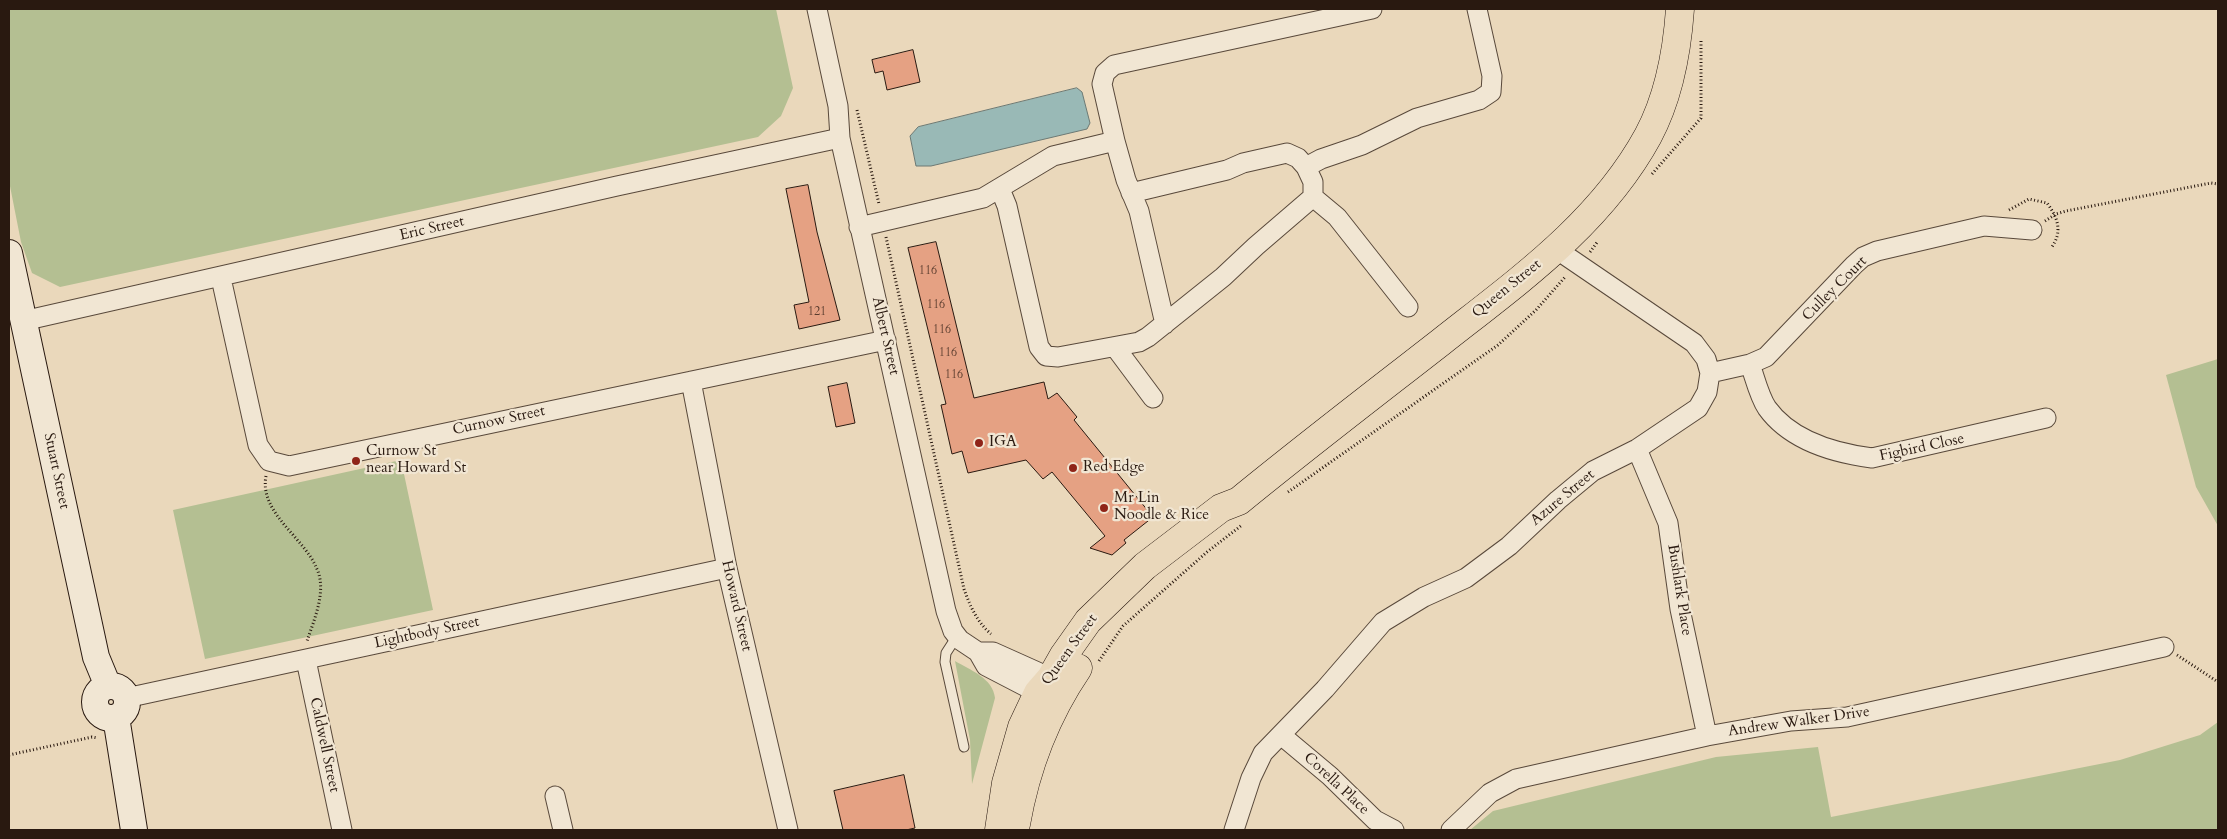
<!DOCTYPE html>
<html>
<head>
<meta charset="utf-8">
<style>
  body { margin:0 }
  #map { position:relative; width:2227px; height:839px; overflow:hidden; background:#ead8bb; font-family:Cardo,serif }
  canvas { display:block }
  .frame { position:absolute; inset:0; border:10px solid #291910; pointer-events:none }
</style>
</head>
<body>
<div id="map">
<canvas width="2227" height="839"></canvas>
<div class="frame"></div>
</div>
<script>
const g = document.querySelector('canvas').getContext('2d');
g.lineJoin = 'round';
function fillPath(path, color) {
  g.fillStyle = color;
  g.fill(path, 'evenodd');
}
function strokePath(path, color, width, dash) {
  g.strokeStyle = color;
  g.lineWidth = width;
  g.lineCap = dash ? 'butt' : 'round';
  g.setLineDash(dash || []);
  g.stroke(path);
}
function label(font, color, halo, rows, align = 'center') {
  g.font = font + ' Cardo,serif';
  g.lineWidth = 4.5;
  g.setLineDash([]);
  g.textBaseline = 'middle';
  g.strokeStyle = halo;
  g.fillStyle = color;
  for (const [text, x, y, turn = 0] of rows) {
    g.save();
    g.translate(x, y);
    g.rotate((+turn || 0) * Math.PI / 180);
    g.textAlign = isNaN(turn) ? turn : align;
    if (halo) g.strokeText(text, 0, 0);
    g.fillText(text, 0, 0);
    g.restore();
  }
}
const green = new Path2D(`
  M9,9H776L793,88L781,116L758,137L60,287L32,273L21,242L9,181Z
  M2218,359V526L2196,487L2166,375Z
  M401,460L433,610L205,659L173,510Z
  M955,661C970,670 993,678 995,698L972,784L970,740Z
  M2218,722V830H1470L1493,811L1716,757L1818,747L1831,817L2120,760L2200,735Z`);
const water = new Path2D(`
  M1077,88L1082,92L1090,123L1087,129L931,166H916L910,136L918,127Z`);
const building = new Path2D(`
  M913,50L920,82L887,90L883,71L875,73L872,60Z
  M808,185L817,232L840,320L799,329L794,305L809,302L786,189Z
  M936,242L974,398L1044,382L1048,399L1057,393L1077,417L1074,420L1153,517L1124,540L1126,543L1112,555L1090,548L1105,536L1052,472L1043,479L1026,460L968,473L962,451L952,454L941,405L946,404L908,248Z
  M847,383L855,423L836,427L828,387Z
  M904,775L915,828L906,830H843L834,791Z`);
const path = new Path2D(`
  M857,110L879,204
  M1652,174L1701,118V41
  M2009,210L2029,199L2047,203C2058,218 2063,232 2051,248
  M2045,221L2056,214L2066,211L2211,183L2218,184
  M886,237L964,589C970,606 977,622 991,634
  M1590,252L1598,241
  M266,476C259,513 304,537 317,569C327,591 314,620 307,641
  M1288,492L1498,345L1536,310L1566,276
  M2177,655L2218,682
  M1099,661L1123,626L1207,552L1242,525
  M9,755L92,737L98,738`);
const lane = new Path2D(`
  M957,636L946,653L945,662L964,747`);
const street = new Path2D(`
  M817,9L838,106L840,138L946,611L953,631L960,640L978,652L986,666L1038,693H1049
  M1115,141L1126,180L1139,211L1165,324
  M1306,167L1321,159L1362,145L1417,118L1479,100L1491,92L1492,76L1477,9
  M1000,189L1007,206L1039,347L1046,356L1058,357L1139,342L1148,337L1223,277L1256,246L1313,197V182L1306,167L1298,158L1287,153L1243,163L1227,170L1131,193
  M1313,197L1337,217L1408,307
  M859,227L983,198L1053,156L1115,141L1102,84L1105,73L1114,65L1372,9
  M221,278L258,445L269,461L289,466L886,340
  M23,321L617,186L840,138
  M1115,347L1153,398
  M1750,364C1755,378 1759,396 1767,408C1790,440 1834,453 1872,458L2046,418
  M1710,373L1750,364L1766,357L1854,265L1863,257L1877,251L1984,226L2032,230
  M691,381L727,568L788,830
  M1637,449L1668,523L1680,609L1707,736
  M978,652H993L1051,678L1056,686
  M306,660L342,830
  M126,698L727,568
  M1281,735L1330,776L1375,820L1394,830
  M555,796L563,830
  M1234,830L1251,778L1263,753L1325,689L1383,622L1424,597L1466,578L1509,546L1558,500L1593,471L1637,449L1698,408L1707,392L1710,373L1706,359L1694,343L1556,249
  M1451,830L1490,793L1516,779L1707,736L1791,721L1847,717L2164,647`);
const secondary = new Path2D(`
  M9,253L96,657L108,686
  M95 702a16 16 0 1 1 32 0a16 16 0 1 1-32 0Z
  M116,717L134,830`);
const primary = new Path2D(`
  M1016,824C1026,767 1046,715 1078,668
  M999,830L1006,783L1022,727L1038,693L1051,678L1064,655L1088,621L1145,566L1221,508L1239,501C1305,447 1373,395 1441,342C1517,282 1600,224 1648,136C1669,97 1677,52 1680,9`);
const markers = [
  [979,443,5,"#8f2418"],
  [356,461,5,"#8f2418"],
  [1073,468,5,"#8f2418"],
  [1104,508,5,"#8f2418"]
];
const numberNames = [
  ["116",928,271],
  ["116",936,305],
  ["121",817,312],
  ["116",942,330],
  ["116",948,353],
  ["116",954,375]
];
const streetNames = [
  ["Eric Street",432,229,-13],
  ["Queen Street",1507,289,-39],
  ["Culley Court",1835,289,-45],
  ["Albert Street",885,336,77],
  ["Curnow Street",499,421,-12],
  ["Figbird Close",1922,448,-12],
  ["Stuart Street",56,471,78],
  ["Azure Street",1563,498,-40],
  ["Bushlark Place",1679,590,81],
  ["Howard Street",736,606,77],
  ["Lightbody Street",427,633,-12],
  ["Queen Street",1070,650,-54],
  ["Andrew Walker Drive",1799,722,-8],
  ["Caldwell Street",324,745,78],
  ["Corella Place",1336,784,43]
];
const poiNames = [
  ["IGA",989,443],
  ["Curnow St",366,452],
  ["near Howard St",366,469],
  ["Red Edge",1083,468],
  ["Mr Lin",1114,499],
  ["Noodle & Rice",1114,516]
];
fillPath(green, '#b4bf92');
fillPath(water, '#99b9b6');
strokePath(water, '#6c7974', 1);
fillPath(building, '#e5a183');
strokePath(building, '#291910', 1);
strokePath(lane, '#59493b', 11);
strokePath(street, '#59493b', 21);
strokePath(secondary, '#291910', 28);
strokePath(primary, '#291910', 29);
strokePath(path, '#291910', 3, [1, 2.5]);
strokePath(lane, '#f1e6d3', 9);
strokePath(street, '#f1e6d3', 19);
strokePath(secondary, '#f1e6d3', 26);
strokePath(primary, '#ead8bb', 28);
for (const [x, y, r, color] of markers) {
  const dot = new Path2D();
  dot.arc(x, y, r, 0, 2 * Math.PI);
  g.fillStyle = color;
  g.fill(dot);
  strokePath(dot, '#f1e6d3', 2);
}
label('12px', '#583b2d', null, numberNames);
label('15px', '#291910', '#f1e6d3', streetNames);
label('15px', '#291910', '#f1e6d3', poiNames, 'left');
</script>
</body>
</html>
